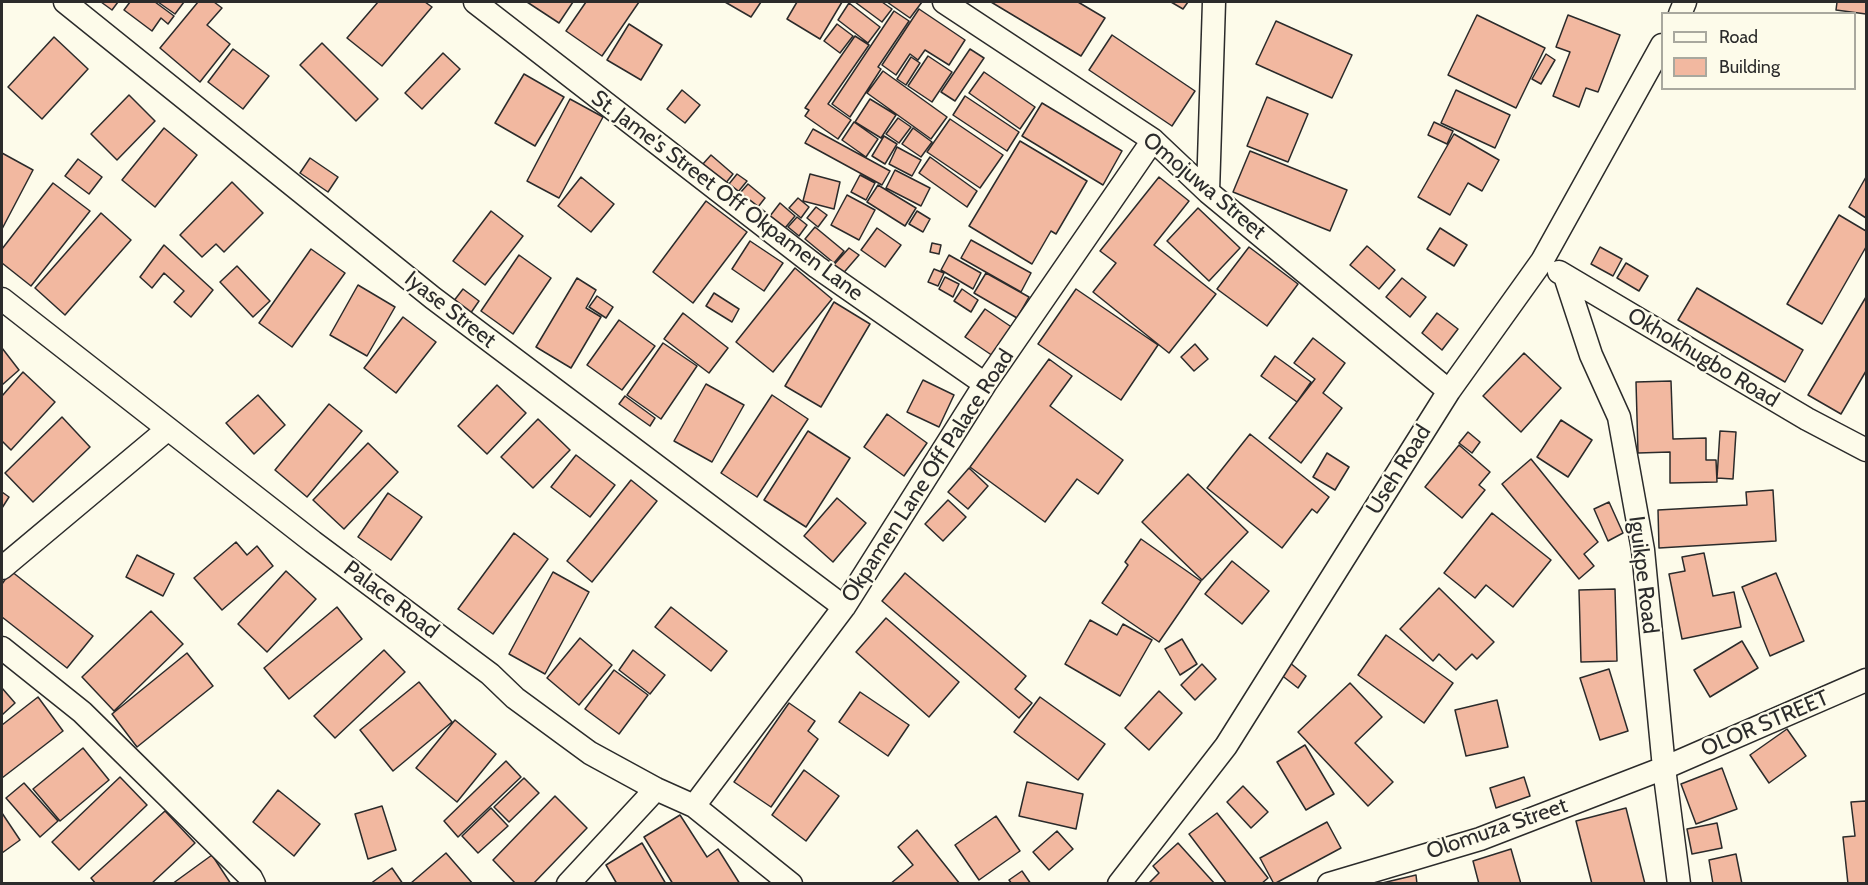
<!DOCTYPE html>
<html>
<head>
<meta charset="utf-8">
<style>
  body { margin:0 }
  #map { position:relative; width:1868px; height:885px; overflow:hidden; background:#fdfbea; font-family:Cabin,sans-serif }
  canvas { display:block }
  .frame { position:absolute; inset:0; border:3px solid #2b2b2b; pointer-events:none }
  .legend { position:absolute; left:1661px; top:12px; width:195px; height:78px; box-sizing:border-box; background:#fdfbea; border:2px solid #a9a89e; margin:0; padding:8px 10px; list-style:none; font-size:18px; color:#2b2b2b }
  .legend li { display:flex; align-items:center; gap:12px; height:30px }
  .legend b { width:30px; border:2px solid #a9a89e }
</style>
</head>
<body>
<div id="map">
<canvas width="1868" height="885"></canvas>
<div class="frame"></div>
<ul class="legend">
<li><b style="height:8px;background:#fdfbea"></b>Road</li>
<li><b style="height:16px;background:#f2b8a0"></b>Building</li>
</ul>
</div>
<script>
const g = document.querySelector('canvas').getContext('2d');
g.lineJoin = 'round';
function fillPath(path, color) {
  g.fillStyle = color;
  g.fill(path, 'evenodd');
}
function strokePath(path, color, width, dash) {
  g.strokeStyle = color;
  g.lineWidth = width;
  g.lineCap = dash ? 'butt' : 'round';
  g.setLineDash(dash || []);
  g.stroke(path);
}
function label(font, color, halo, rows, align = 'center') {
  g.font = font + ' Cabin,sans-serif';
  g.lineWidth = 4.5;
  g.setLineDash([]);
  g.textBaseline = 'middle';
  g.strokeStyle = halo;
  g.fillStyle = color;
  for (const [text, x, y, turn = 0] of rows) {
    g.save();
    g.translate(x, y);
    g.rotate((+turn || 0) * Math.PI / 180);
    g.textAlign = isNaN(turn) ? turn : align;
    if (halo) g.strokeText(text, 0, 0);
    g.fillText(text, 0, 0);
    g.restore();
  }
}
const building = new Path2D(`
  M101,2H118L112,10Z
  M130,2H155L174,16L168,24L161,18L152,31L124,10Z
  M158,2H184L175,14Z
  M198,2H214L222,8L207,25L230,44L200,82L160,48Z
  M378,2H425L432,7L382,66L347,38Z
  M527,2H573L559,23Z
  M586,2H639L602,56L566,31Z
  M725,2H761L751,17Z
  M797,2H842L820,39L787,19Z
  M855,2H882L892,9L882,22Z
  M887,2H922L910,18Z
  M991,2H1078L1105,18L1081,56Z
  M1171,2H1188L1183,9Z
  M1837,2H1866V14L1836,10Z
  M849,3L880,27L868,43L838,20Z
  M919,9L965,40L949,65L925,50L918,60L910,54L896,75L882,65Z
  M894,11L909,21L878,67L881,69L850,117L832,104Z
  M1477,15L1545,48L1516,108L1448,75Z
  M1568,15L1620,35L1598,92L1586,88L1579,107L1553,96L1570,52L1556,47Z
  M1276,21L1352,55L1332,98L1256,64Z
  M629,24L662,45L641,80L607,60Z
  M837,24L853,36L840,53L824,41Z
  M1112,35L1195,91L1172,126L1089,70Z
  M855,36L869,45L828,104L851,120L838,139L805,116L809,110L805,108Z
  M54,37L88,69L42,119L8,87Z
  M322,43L378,99L356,121L300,65Z
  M233,49L269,76L243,109L208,82Z
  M970,49L984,58L955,101L941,92Z
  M443,53L460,69L422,109L405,93Z
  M1546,54L1555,60L1541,84L1532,79Z
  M928,56L952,72L932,102L908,86Z
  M911,57L920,63L906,85L897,79Z
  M883,71L947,117L931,139L867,93Z
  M984,72L1035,107L1020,129L969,93Z
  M524,74L564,97L535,146L495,123Z
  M682,90L700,105L685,123L667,109Z
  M1456,90L1510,115L1495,148L1441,123Z
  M129,95L155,121L117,160L91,134Z
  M965,96L1019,132L1007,151L953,115Z
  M1267,97L1308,114L1288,162L1247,146Z
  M570,99L603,117L559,198L527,181Z
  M870,99L896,115L881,138L855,122Z
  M1042,103L1122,151L1103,185L1022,136Z
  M898,118L911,127L899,143L886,134Z
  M950,119L1003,155L980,188L927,152Z
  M854,122L878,139L866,157L842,140Z
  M1434,122L1453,131L1447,144L1428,135Z
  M164,128L197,155L155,207L122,180Z
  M913,128L932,142L921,157L902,144Z
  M813,129L890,171L882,185L805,143Z
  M1454,134L1499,160L1482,191L1468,183L1450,215L1418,197Z
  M884,136L897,144L885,164L872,156Z
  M1020,141L1087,181L1056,234L1051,231L1032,264L969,226Z
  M897,147L921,160L912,176L889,164Z
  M1250,151L1347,190L1330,231L1233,192Z
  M2,153L33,170L2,229Z
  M711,155L733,174L725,184L702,165Z
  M930,157L977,191L967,207L919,173Z
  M310,158L338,177L328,192L300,173Z
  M78,159L102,177L89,194L65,176Z
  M895,170L930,188L921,206L886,188Z
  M737,174L747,181L738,192L729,184Z
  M810,174L840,182L834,209L803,201Z
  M860,175L875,183L866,200L851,192Z
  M581,177L614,204L591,232L558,206Z
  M1159,177L1189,201L1154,245L1216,294L1169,353L1093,292L1116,263L1100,251Z
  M1866,177V218L1849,207Z
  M232,182L263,213L224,252L216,244L202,257L180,235Z
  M53,183L90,211L31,286L2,263V249Z
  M748,184L765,198L758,207L740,193Z
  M878,185L916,208L905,226L867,202Z
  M847,195L875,210L859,240L831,225Z
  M798,198L809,207L801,218L789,208Z
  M706,201L747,232L693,303L653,272Z
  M780,203L795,216L785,228L770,216Z
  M816,207L827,215L818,227L807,218Z
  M1198,208L1240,248L1209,281L1167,241Z
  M491,211L523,236L485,285L453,261Z
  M917,211L930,219L923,232L909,224Z
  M101,213L131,240L65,315L35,288Z
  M1839,215L1866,231V247L1822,324L1787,304Z
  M797,217L807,225L799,236L788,227Z
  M815,227L844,251L834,263L805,239Z
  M877,228L901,245L885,267L861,250Z
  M1440,228L1467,245L1454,266L1427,249Z
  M971,240L1031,273L1021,292L961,258Z
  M750,241L783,263L764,291L732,269Z
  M932,243L941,245L939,254L930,252Z
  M164,245L213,290L191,317L174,302L184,291L164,273L152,288L140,277Z
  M1367,246L1395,270L1379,289L1350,265Z
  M1249,247L1298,284L1267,326L1217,289Z
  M1600,247L1622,259L1613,276L1591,264Z
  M849,248L859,255L840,277L831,268Z
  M311,249L345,273L292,347L259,323Z
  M519,255L551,278L513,334L481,311Z
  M949,255L981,273L973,289L941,270Z
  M1626,263L1648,276L1639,291L1617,278Z
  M237,266L270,301L253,317L220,282Z
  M795,268L832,299L773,372L736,342Z
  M934,269L944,273L938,286L928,282Z
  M986,273L1029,297L1017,318L974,293Z
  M945,277L959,284L953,297L939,289Z
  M577,278L596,290L586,308L601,317L571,368L536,347Z
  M1402,278L1426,297L1410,317L1386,297Z
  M358,285L395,307L367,356L330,335Z
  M1697,288L1803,350L1785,382L1678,320Z
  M463,289L479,301L470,314L453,302Z
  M962,289L978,300L971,312L954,301Z
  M1076,289L1158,345L1121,400L1038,344Z
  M714,293L739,309L732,322L706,306Z
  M597,296L613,307L606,318L589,307Z
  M1866,297V371L1841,414L1808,395Z
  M834,302L870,324L821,407L785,386Z
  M985,309L1013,328L993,356L965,337Z
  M683,313L728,348L709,373L664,339Z
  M1437,313L1458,329L1442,350L1422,333Z
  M403,317L436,342L396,393L364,368Z
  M619,320L655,346L622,390L587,365Z
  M1313,338L1345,363L1323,393L1342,408L1301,463L1269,438L1315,379L1294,363Z
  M663,343L697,366L661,419L627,395Z
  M1195,344L1208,359L1194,371L1181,357Z
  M2,348L19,370L2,385Z
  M1524,353L1561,388L1521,432L1483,396Z
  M1275,356L1311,382L1297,402L1261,376Z
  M1049,359L1072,376L1050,406L1123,460L1098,494L1077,479L1045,522L970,467Z
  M23,372L55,402L11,450L2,441V396Z
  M923,380L954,395L939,427L907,412Z
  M1671,381L1673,439L1706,438V460H1716L1717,482L1670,483V452L1638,453L1636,382Z
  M706,384L744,405L712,462L674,441Z
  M497,385L526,413L487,454L458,426Z
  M258,395L285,425L254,454L226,423Z
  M772,395L808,419L757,497L721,473Z
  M625,396L655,418L650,426L619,404Z
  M329,404L362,431L307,497L275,470Z
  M887,414L927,443L904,476L864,447Z
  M62,417L90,447L33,502L5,473Z
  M538,419L570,450L533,488L501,457Z
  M1561,420L1592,440L1568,477L1537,457Z
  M808,431L850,458L806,527L764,500Z
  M1720,431L1736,432L1733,479L1717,478Z
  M1468,432L1480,442L1472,453L1459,443Z
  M1250,434L1329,497L1317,513L1312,509L1282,548L1207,488Z
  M368,443L398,472L344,529L313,500Z
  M1459,445L1490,472L1479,485L1485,490L1462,518L1425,487Z
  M1327,453L1349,467L1335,490L1313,477Z
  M576,455L615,485L590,517L551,487Z
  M1531,459L1598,542L1584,554L1594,566L1579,579L1502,484Z
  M969,468L988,486L968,509L948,492Z
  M1188,474L1248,532L1202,580L1142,522Z
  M631,480L657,501L592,582L567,561Z
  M1773,490L1776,541L1659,548L1658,510L1747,505L1746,492Z
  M2,492L9,497L2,508Z
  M388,493L422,517L391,560L358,537Z
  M837,498L866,523L833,562L804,536Z
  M948,500L966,517L943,541L925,524Z
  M1609,502L1623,533L1608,541L1594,509Z
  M1492,513L1551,560L1513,607L1486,585L1475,598L1444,573Z
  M514,533L548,559L493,634L458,609Z
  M1141,539L1201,581L1159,642L1102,603L1128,565L1125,562Z
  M236,542L247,555L257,546L273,566L222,610L194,578Z
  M1704,553L1713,596L1734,592L1741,627L1682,639L1669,574L1685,571L1682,557Z
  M137,555L174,574L163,596L126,577Z
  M1232,561L1269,591L1242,624L1205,594Z
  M11,571L93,636L67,668L2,617V584Z
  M286,571L316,599L267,652L238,624Z
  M553,572L589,592L545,674L509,654Z
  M905,573L1026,676L1015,689L1032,703L1019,718L882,601Z
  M1776,573L1804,641L1770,656L1742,587Z
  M1439,588L1494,642L1477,659L1472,654L1456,670L1439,654L1433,661L1400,629Z
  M1615,589L1617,661L1581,662L1579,590Z
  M337,607L362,639L289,699L264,668Z
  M671,607L727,651L711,671L655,627Z
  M151,611L183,644L114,711L82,677Z
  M886,618L959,682L929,717L856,652Z
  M1090,620L1117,635L1123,624L1152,640L1120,696L1065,664Z
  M1386,635L1453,683L1424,723L1358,675Z
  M580,638L612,665L579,705L547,678Z
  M1182,639L1197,664L1180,675L1165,649Z
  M1742,641L1758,668L1710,697L1694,670Z
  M384,650L405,672L335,738L314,716Z
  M633,650L665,675L650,694L619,670Z
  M187,653L213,686L137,747L112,714Z
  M1289,662L1306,676L1298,688L1280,674Z
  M1202,664L1216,679L1195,700L1181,685Z
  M1609,669L1628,731L1600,740L1580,678Z
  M614,670L648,695L619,734L585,709Z
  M419,682L452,722L393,771L360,730Z
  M1350,683L1382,717L1355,743L1393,782L1368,806L1298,732Z
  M2,688L15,703L2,715Z
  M1159,691L1182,713L1149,750L1125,728Z
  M860,692L909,725L888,756L839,722Z
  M38,697L63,731L2,778V725Z
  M1040,697L1105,744L1078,780L1014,732Z
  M1497,700L1508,747L1466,756L1455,710Z
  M789,703L815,721L808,731L818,739L771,807L734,782Z
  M455,720L496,754L457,802L416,768Z
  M1787,729L1806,756L1769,783L1750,755Z
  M1305,745L1334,794L1306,810L1277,762Z
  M83,748L109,780L60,821L33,789Z
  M506,761L521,777L458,837L444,821Z
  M1722,768L1737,809L1696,824L1681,784Z
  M804,770L839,796L806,841L772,815Z
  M120,777L147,805L79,870L52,842Z
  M1524,777L1530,796L1496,808L1490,788Z
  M524,778L539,793L509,822L494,807Z
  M1027,782L1083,794L1076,829L1019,816Z
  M24,783L58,821L40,837L6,798Z
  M1243,786L1268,812L1251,828L1227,802Z
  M278,790L320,824L294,856L253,822Z
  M555,796L587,828L533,884H516L493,860Z
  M1866,801V884H1848L1843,837L1855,836L1851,802Z
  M382,806L396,850L368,859L355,814Z
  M491,808L508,826L478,853L462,836Z
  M1626,808L1645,884H1592L1576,821Z
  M165,811L195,843L151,884H96L91,878Z
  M2,813L20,840L2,853Z
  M1217,813L1268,878L1261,884H1227L1189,834Z
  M680,815L707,857L718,849L740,884H673L644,837Z
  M996,816L1020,851L979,880L955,845Z
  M1327,822L1341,848L1274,884L1260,858Z
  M1717,823L1722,848L1692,854L1687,829Z
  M917,830L960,884H890L913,865L898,847Z
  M1057,831L1073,849L1049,870L1033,852Z
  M642,843L666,884H617L606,865Z
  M1178,843L1215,884H1148L1159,873L1153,866Z
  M1511,849L1521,884H1479L1473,861Z
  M446,853L473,884H412L411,883Z
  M1736,854L1742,884H1713L1709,860Z
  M212,855L231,884H172Z
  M392,868L403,884H370Z
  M1022,871L1031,884H1012L1009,880Z
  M1416,875L1417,884H1378Z`);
const minor = new Path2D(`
  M65,2L433,298L844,607
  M475,2L817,267L985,384
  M944,2L1153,140L1208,192L1449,391
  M1680,14L1685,2
  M1208,192L1214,2
  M1559,272L1807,419L1866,450
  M1565,276L1591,355L1619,417L1643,550L1664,768L1679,884
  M2,299L313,542L490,674L515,698L590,753L656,789L694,806L791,884
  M2,568L168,429
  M2,648L82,712L251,878L254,884
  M694,806L844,607L985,384L1153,140
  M568,884L656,789
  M1119,884L1226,746L1449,391L1542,261L1662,45
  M1329,884L1480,839L1664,768L1866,680`);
const streetNames = [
  ["Omojuwa Street",1204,186,40],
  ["St. Jame's Street Off Okpamen Lane",727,196,37],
  ["Iyase Street",450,310,38],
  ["Okhokhugbo Road",1703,358,31],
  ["Useh Road",1399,470,-58],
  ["Okpamen Lane Off Palace Road",928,476,-57],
  ["Iguikpe Road",1643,575,83],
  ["Palace Road",391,600,37],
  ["OLOR STREET",1765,724,-23],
  ["Olomuza Street",1497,829,-19]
];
fillPath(building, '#f2b8a0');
strokePath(building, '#2b2b2b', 1.5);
strokePath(minor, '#2b2b2b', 25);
strokePath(minor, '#fdfbea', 22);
label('22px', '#2b2b2b', '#fdfbea', streetNames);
</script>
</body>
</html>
